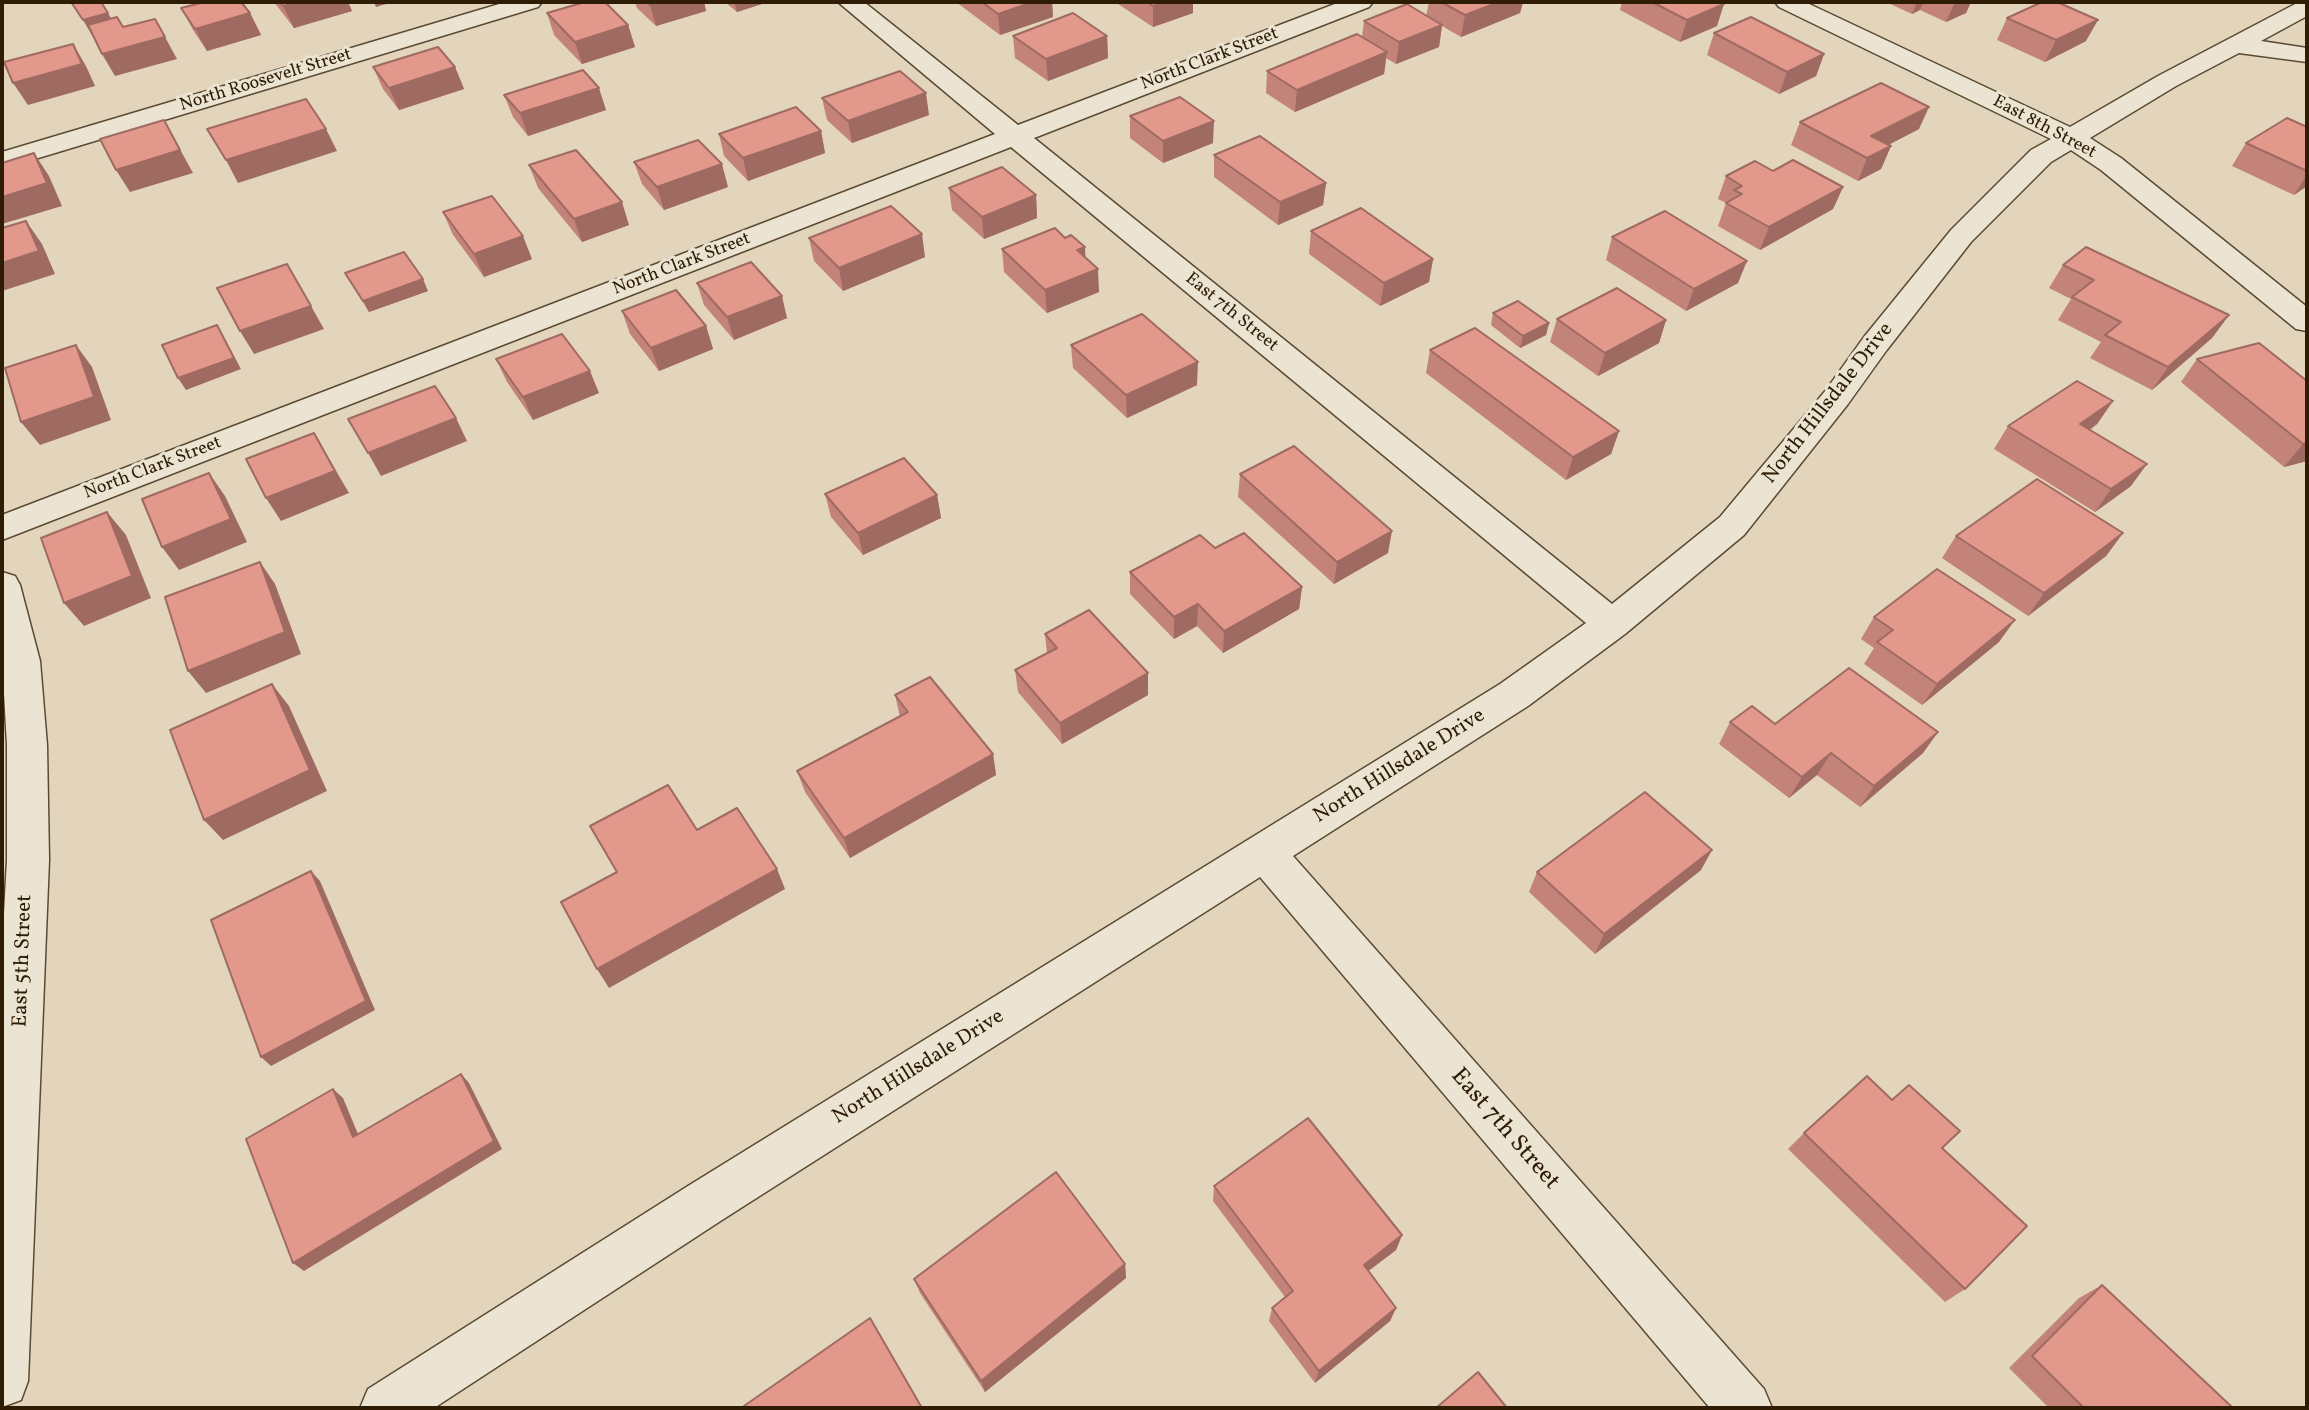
<!DOCTYPE html>
<html>
<head>
<meta charset="utf-8">
<style>
  body { margin:0 }
  #map { position:relative; width:2309px; height:1410px; overflow:hidden; background:#e2d5bb; font-family:Vollkorn,serif }
  canvas { display:block }
  .frame { position:absolute; inset:0; border:4px solid #2e1c04; pointer-events:none }
</style>
</head>
<body>
<div id="map">
<canvas width="2309" height="1410"></canvas>
<div class="frame"></div>
</div>
<script>
const g = document.querySelector('canvas').getContext('2d');
g.lineJoin = 'round';
function strokePath(path, color, width, dash) {
  g.strokeStyle = color;
  g.lineWidth = width;
  g.lineCap = dash ? 'butt' : 'round';
  g.setLineDash(dash || []);
  g.stroke(path);
}
function fillPath(path, color) {
  g.fillStyle = color;
  g.fill(path, 'evenodd');
}
function label(font, color, halo, rows, align = 'center') {
  g.font = font + ' Vollkorn,serif';
  g.lineWidth = 6;
  g.setLineDash([]);
  g.textBaseline = 'middle';
  g.strokeStyle = halo;
  g.fillStyle = color;
  for (const [text, x, y, turn = 0] of rows) {
    g.save();
    g.translate(x, y);
    g.rotate((+turn || 0) * Math.PI / 180);
    g.textAlign = isNaN(turn) ? turn : align;
    if (halo) g.strokeText(text, 0, 0);
    g.fillText(text, 0, 0);
    g.restore();
  }
}
const minor = new Path2D(`
  M506,2H542L538,7L2,169V152Z
  M838,2H864L1018,125L1340,2H1373L1369,7L1034,138L1612,604L1720,517L1826,390L1864,337L1951,230L2031,150L2051,139L1779,7L1775,2H1805L2070,127L2158,76L2299,2H2307V16L2261,41L2307,48V62L2239,53L2176,86L2090,138L2121,158L2307,307V331L2296,329L2101,170L2071,150L2051,162L1971,242L1886,351L1848,404L1744,535L1625,634L1528,706L1293,856L1764,1389L1772,1408H1710L1260,877L722,1220L434,1408H360L368,1389L688,1186L1500,684L1586,623L1011,147L2,540V515L995,134Z
  M2,572L15,576L20,585L40,661L47,745L49,860L28,1381L21,1400L2,1407V949L7,860V745L2,659Z`);
const wall = new Path2D(`
  M274,2H348L352,11L294,28Z
  M635,2H704L706,11L656,26L637,8Z
  M725,2H768L737,12Z
  M956,2H1052L1053,17L1000,35Z
  M1115,2H1193V13L1153,27Z
  M1429,2H1523L1520,13L1461,37L1442,26L1439,47L1396,64L1386,58L1384,74L1295,112L1266,93L1267,71L1362,37L1364,21L1426,16Z
  M1622,2H1719L1717,26L1680,42L1620,10Z
  M1886,2H1971L1966,13L1946,22L1920,10L1912,14Z
  M181,8L250,13L261,35L207,51L193,30Z
  M547,13L628,25L635,47L582,64L554,35Z
  M2007,18L2086,41L2045,62L1997,40Z
  M1714,33L1824,54L1816,76L1779,94L1707,55Z
  M1013,36H1107L1108,58L1048,81L1015,58Z
  M373,67H455L464,89L399,110L383,89Z
  M504,95L606,110L528,136L513,117Z
  M822,98L929,115L852,143L827,120Z
  M1130,116L1213,143L1163,163L1130,138Z
  M1800,122L1919,129L1888,145L1891,146L1881,169L1858,181L1791,145Z
  M2307,127V186L2294,195L2232,166L2246,143Z
  M821,131L825,153L748,181L724,156L719,134Z
  M1214,155L1326,183L1323,205L1278,225L1214,177Z
  M634,162L728,187L664,210L642,184Z
  M529,165L629,225L582,242L538,188Z
  M1726,176L1843,187L1833,209L1760,250L1718,226L1726,203L1718,199Z
  M949,188L1036,195L1037,218L984,239L952,210Z
  M443,212L532,259L484,277L453,235Z
  M1311,231L1433,259L1429,282L1380,306L1309,254Z
  M1612,237L1738,283L1686,311L1606,260Z
  M809,238L925,257L843,291L814,261Z
  M1065,238L1085,247V257L1099,292L1047,313L1004,272L1002,249Z
  M2063,265L2229,315L2212,338L2152,390L2090,358L2101,342L2058,320L2071,299L2049,288Z
  M345,273L428,291L369,312Z
  M697,283L787,318L734,340L704,305Z
  M622,311L706,326L713,349L659,371L630,334Z
  M1493,313L1549,323L1546,335L1520,348L1491,325Z
  M1557,319L1666,320L1659,343L1598,376L1550,342Z
  M1071,345L1197,385L1127,418L1073,368Z
  M1430,350L1619,431L1611,454L1566,480L1426,373Z
  M496,359L599,393L533,420L507,382Z
  M2197,359L2307,381V461L2284,467L2181,382Z
  M2113,401L2097,424L2090,430L2131,486L2095,512L1994,449L2008,426Z
  M1240,474L1388,553L1334,584L1238,497Z
  M825,494L937,495L941,518L863,555L831,517Z
  M2123,533L2106,556L2028,616L1942,558L1956,536Z
  M1215,548L1302,587L1299,609L1223,653L1197,626L1174,639L1130,594V572Z
  M1874,617L1999,642L1922,705L1864,664L1874,648L1861,639Z
  M1045,634L1148,695L1062,744L1018,692L1015,670L1047,653Z
  M895,695L993,754L996,775L850,858L805,792L797,771L900,717Z
  M1730,722L1775,724L1938,732L1923,753L1860,807L1817,775L1789,798L1719,744Z
  M1701,870L1595,954L1529,892L1537,872Z
  M1892,1100L1942,1148L1965,1289L1945,1302L1788,1149L1804,1133Z
  M1214,1186L1402,1235L1396,1250L1368,1271L1396,1308L1390,1321L1315,1383L1269,1321L1272,1308L1285,1297L1213,1201Z
  M1125,1264L1126,1278L985,1392L920,1293L914,1279Z
  M2102,1285L2233,1408H2049L2009,1368L2079,1298Z`);
const shadedWall = new Path2D(`
  M299,2H348L352,11L294,28L283,6Z
  M374,2H393L376,7Z
  M659,2H704L706,11L656,26L650,5Z
  M734,2H768L737,12Z
  M1033,2H1052L1053,17L1000,35L998,14Z
  M1164,2H1193V13L1153,27V6Z
  M1499,2H1523L1520,13L1461,37L1465,15Z
  M1917,2H1924L1920,10L1912,14Z
  M1955,2H1971L1966,13L1946,22Z
  M1724,4L1717,26L1680,42L1687,20Z
  M108,13L121,35L96,42L83,20Z
  M250,13L261,35L207,51L195,29Z
  M117,17L133,45L165,37L177,59L115,76L102,54Z
  M2098,20L2086,41L2045,62L2056,40Z
  M628,25L635,47L582,64L575,42Z
  M1442,25L1439,47L1396,64L1399,42Z
  M1107,36L1108,58L1048,81L1046,59Z
  M73,44L86,66L95,86L28,105L13,83Z
  M1387,52L1384,74L1295,112L1297,90Z
  M1824,54L1816,76L1779,94L1787,72Z
  M455,67L464,89L399,110L389,88Z
  M599,88L606,110L528,136L520,113Z
  M926,93L929,115L852,143L848,121Z
  M1929,107L1919,129L1865,157L1871,136Z
  M164,120L193,173L130,192L116,170Z
  M1214,121L1213,143L1163,163V141Z
  M326,129L337,151L238,183L226,160Z
  M821,131L825,153L748,181L743,158Z
  M1891,146L1881,169L1858,181L1867,158Z
  M34,153L49,176L62,206L2,224V197Z
  M722,164L728,187L664,210L657,187Z
  M2307,175V186L2294,195Z
  M1326,183L1323,205L1278,225L1280,202Z
  M1843,187L1833,209L1760,250L1769,227Z
  M1036,195L1037,218L984,239L982,217Z
  M622,202L629,225L582,242L574,219Z
  M26,221L42,244L55,274L2,291V263Z
  M922,234L925,257L843,291L839,268Z
  M523,236L532,259L484,277L474,254Z
  M1085,247L1086,270L1077,250Z
  M1433,259L1429,282L1380,306L1384,283Z
  M1747,261L1738,283L1686,311L1694,289Z
  M1098,269L1099,292L1047,313L1045,290Z
  M423,279L428,291L369,312L363,301Z
  M782,296L787,318L734,340L727,317Z
  M311,306L324,329L254,354L240,331Z
  M2229,315L2212,338L2152,390L2168,367Z
  M1666,320L1659,343L1598,376L1605,353Z
  M1549,323L1546,335L1520,348L1523,336Z
  M217,325L241,369L186,390L178,378Z
  M706,326L713,349L659,371L651,348Z
  M76,345L92,367L111,420L40,445L21,422Z
  M1198,362L1197,385L1127,418L1126,395Z
  M590,371L599,393L533,420L523,397Z
  M2113,401L2097,424L2065,447L2080,424Z
  M456,418L467,441L381,476L368,453Z
  M1619,431L1611,454L1566,480L1573,457Z
  M314,433L349,493L281,521L266,498Z
  M2307,443V461L2284,467L2303,444Z
  M2147,464L2131,486L2095,512L2111,489Z
  M209,473L225,496L247,542L179,570L162,547Z
  M937,495L941,518L863,555L858,533Z
  M107,512L126,535L151,598L84,626L64,603Z
  M1392,531L1388,553L1334,584L1337,562Z
  M2123,533L2106,556L2028,616L2044,593Z
  M260,562L275,584L301,654L206,693L188,671Z
  M1302,587L1299,609L1223,653L1224,631Z
  M1198,604L1197,626L1174,639V617Z
  M2015,620L1999,642L1922,705L1937,684Z
  M1148,673V695L1062,744L1060,723Z
  M272,684L289,706L327,791L223,840L204,820Z
  M1938,732L1923,753L1860,807L1874,786Z
  M1831,753L1817,775L1789,798L1802,777Z
  M993,754L996,775L850,858L844,838Z
  M1712,850L1701,870L1595,954L1604,934Z
  M777,869L785,889L609,988L597,969Z
  M311,871L320,881L375,1010L271,1066L261,1057Z
  M461,1074L469,1083L502,1149L304,1271L293,1263Z
  M333,1089L343,1098L363,1146L353,1137Z
  M1402,1235L1396,1250L1358,1279L1364,1265Z
  M1125,1264L1126,1278L985,1392L981,1381Z
  M1396,1308L1390,1321L1315,1383L1319,1371Z`);
const building = new Path2D(`
  M71,2H101L108,13L83,20Z
  M205,2H241L250,13L195,29L181,8Z
  M280,2H299L283,6Z
  M585,2H605L628,25L575,42L547,13Z
  M647,2H659L650,5Z
  M982,2H1033L998,14Z
  M1147,2H1164L1153,6Z
  M1441,2H1499L1465,15Z
  M1652,2H1719L1724,4L1687,20Z
  M2042,2H2057L2098,20L2056,40L2007,18Z
  M1407,4L1442,25L1399,42L1364,21Z
  M1073,13L1107,36L1046,59L1013,36Z
  M117,17L123,27L155,19L165,37L102,54L88,25Z
  M1751,17L1824,54L1787,72L1714,33Z
  M1357,34L1387,52L1297,90L1267,71Z
  M73,44L82,64L13,83L4,62Z
  M438,47L455,67L389,88L373,67Z
  M583,70L599,88L520,113L504,95Z
  M900,71L926,93L848,121L822,98Z
  M1881,83L1929,107L1871,136L1891,146L1867,158L1800,122Z
  M1180,97L1214,121L1163,141L1130,116Z
  M306,99L326,129L226,160L207,129Z
  M796,107L821,131L743,158L719,134Z
  M2287,118L2307,127V171L2246,143Z
  M164,120L180,150L116,170L100,139Z
  M1260,136L1326,183L1280,202L1214,155Z
  M698,140L722,164L657,187L634,162Z
  M576,150L622,202L574,219L529,165Z
  M34,153L47,183L2,197V163Z
  M1793,160L1843,187L1769,227L1726,203L1742,194L1734,190L1742,186L1726,176L1755,161L1773,171Z
  M1002,167L1036,195L982,217L949,188Z
  M492,196L523,236L474,254L443,212Z
  M891,206L922,234L839,268L809,238Z
  M1361,208L1433,259L1384,283L1311,231Z
  M1665,211L1747,261L1694,289L1612,237Z
  M26,221L39,251L2,263V228Z
  M1055,228L1065,238L1071,235L1085,247L1077,250L1098,269L1045,290L1002,249Z
  M2086,247L2229,315L2168,367L2105,335L2121,322L2072,297L2094,280L2063,265Z
  M404,252L423,279L363,301L345,273Z
  M751,262L782,296L727,317L697,283Z
  M287,264L311,306L240,331L217,288Z
  M1617,288L1666,320L1605,353L1557,319Z
  M676,290L706,326L651,348L622,311Z
  M1518,301L1549,323L1523,336L1493,313Z
  M1142,314L1198,362L1126,395L1071,345Z
  M217,325L234,358L178,378L162,345Z
  M1475,328L1619,431L1573,457L1430,350Z
  M562,334L590,371L523,397L496,359Z
  M2259,343L2307,381V443L2303,444L2197,359Z
  M76,345L94,397L21,422L5,368Z
  M2077,381L2113,401L2080,424L2147,464L2111,489L2008,426Z
  M435,386L456,418L368,453L348,419Z
  M314,433L335,471L266,498L246,459Z
  M1294,446L1392,531L1337,562L1240,474Z
  M904,458L937,495L858,533L825,494Z
  M209,473L231,519L162,547L142,499Z
  M2037,479L2123,533L2044,593L1956,536Z
  M107,512L132,576L64,603L41,538Z
  M1244,533L1302,587L1224,631L1198,604L1174,617L1130,572L1200,535L1215,548Z
  M260,562L285,632L188,671L165,597Z
  M1937,569L2015,620L1937,684L1877,642L1893,630L1874,617Z
  M1089,610L1148,673L1060,723L1015,670L1057,648L1045,634Z
  M1849,668L1938,732L1874,786L1831,753L1802,777L1730,722L1752,706L1775,724Z
  M930,677L993,754L844,838L797,771L908,712L895,695Z
  M272,684L310,770L204,820L170,730Z
  M668,785L697,830L737,808L777,869L597,969L561,902L617,872L590,826Z
  M1645,792L1712,850L1604,934L1537,872Z
  M311,871L366,1001L261,1057L211,920Z
  M461,1074L494,1141L293,1263L246,1139L333,1089L353,1137Z
  M1867,1076L1892,1100L1909,1085L1960,1131L1942,1148L2027,1226L1965,1289L1804,1133Z
  M1308,1118L1402,1235L1364,1265L1396,1308L1319,1371L1272,1308L1293,1291L1214,1186Z
  M1056,1172L1125,1264L981,1381L914,1279Z
  M2102,1285L2233,1408H2084L2032,1356Z
  M870,1318L922,1408H745L744,1406Z
  M1478,1372L1507,1408H1436Z`);
const farStreetnames = [
  ["North Clark Street",1210,60,-21],
  ["North Roosevelt Street",266,81,-17],
  ["East 8th Street",2044,128,28],
  ["North Clark Street",682,265,-21],
  ["East 7th Street",1231,313,39],
  ["North Clark Street",153,469,-21]
];
const streetNames = [
  ["North Hillsdale Drive",1829,404,-52],
  ["North Hillsdale Drive",1400,767,-32],
  ["East 5th Street",24,961,-88],
  ["North Hillsdale Drive",919,1068,-32]
];
const nearStreetnames = [
  ["East 7th Street",1504,1130,49]
];
strokePath(minor, '#5b4a32', 3);
fillPath(minor, '#ece4d3');
fillPath(wall, '#c38378');
fillPath(shadedWall, '#9f6a62');
fillPath(building, '#e3988c');
strokePath(building, '#9f6a62', 2);
label('18px', '#2e1c04', '#ece4d3', farStreetnames);
label('21px', '#2e1c04', '#ece4d3', streetNames);
label('24px', '#2e1c04', '#ece4d3', nearStreetnames);
</script>
</body>
</html>
